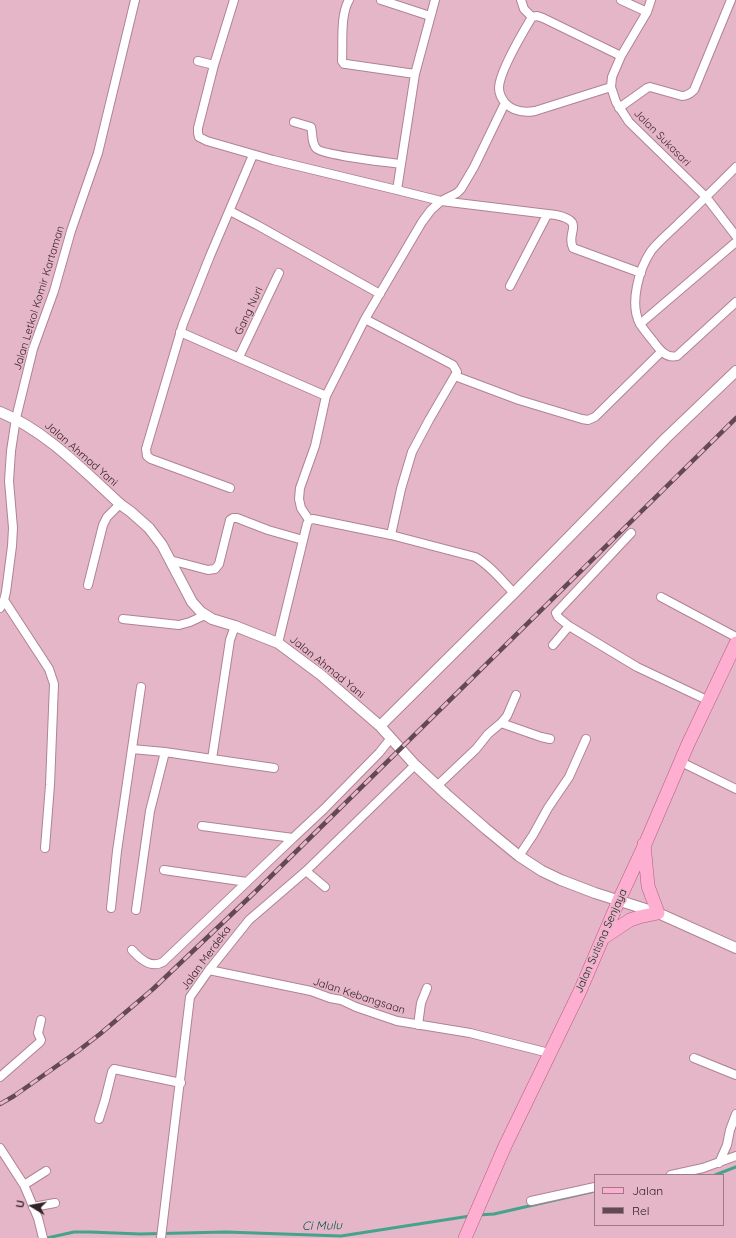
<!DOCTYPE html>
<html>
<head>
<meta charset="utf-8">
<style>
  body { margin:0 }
  #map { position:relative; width:736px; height:1238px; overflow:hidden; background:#e5b6c7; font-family:Quicksand,sans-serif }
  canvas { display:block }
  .legend { position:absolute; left:594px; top:1174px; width:130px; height:52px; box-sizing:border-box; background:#e5b6c7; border:1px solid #9e7a87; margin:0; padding:5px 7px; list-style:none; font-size:12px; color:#332128 }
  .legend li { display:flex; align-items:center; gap:8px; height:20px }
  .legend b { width:20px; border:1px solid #9e7a87 }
  .north { position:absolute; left:12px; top:1186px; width:40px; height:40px; -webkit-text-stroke:3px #e5b6c7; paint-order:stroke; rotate:280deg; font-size:11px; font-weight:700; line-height:16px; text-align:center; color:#332128 }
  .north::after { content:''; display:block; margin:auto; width:14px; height:18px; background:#332128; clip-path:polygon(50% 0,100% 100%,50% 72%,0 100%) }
</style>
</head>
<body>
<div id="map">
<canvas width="736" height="1238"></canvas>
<ul class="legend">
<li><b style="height:5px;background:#feaed1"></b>Jalan</li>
<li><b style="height:5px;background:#634953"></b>Rel</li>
</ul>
<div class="north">U</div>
</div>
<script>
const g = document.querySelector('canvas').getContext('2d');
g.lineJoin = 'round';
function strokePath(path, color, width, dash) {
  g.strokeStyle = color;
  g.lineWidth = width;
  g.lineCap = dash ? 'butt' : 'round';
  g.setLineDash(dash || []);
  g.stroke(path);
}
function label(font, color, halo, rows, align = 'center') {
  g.font = font + ' Quicksand,sans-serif';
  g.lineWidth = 3;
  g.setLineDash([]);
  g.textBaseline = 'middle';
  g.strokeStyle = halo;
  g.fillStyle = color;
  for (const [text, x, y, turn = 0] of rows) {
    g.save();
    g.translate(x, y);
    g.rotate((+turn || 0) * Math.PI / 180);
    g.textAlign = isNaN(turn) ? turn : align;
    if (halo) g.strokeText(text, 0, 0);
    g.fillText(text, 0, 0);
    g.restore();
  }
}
const stream = new Path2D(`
  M715,1175L736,1167
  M478,1215L494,1214L595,1191
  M47,1238L74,1232H90L140,1234L226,1232L341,1236L470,1216`);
const minor = new Path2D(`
  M234,0L214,65L198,128V133L199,137L207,141L273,160L397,190
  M349,0C340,15 343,43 342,61L344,64H346L415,74
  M381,0L430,16
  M435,0L415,74L397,190L441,201L556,215C587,222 565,232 573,248L641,273
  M621,0L647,12
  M651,0L647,12L621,56L612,77L611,87L616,102L629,122L706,197L736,236
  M532,17L537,16L543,18L621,56
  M198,61L214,65
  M505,103C502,99 499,94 499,88C499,72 523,32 532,17L524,9L521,0
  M619,108L647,88L650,87L682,96C687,96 690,94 694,90L731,0
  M294,122L311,127C313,133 311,142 316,148C321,155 387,162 400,164
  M736,167C717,186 698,205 679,223C670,232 659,241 651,251C639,269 629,304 640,324C644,330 649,336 653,341C659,349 666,359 677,356L736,302
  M230,211L257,225L380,294
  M510,286L547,215
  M365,319L453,365L457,372L429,420L412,452L401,489L391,535
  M640,324L736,242
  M180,332L326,396
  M239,357L279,273
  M455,376L519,400L582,419L588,420L595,417L661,352
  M230,488L151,459L147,456L146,449L183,324L210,256L253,155
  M309,520L313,519L391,535L475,557C490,565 502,581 514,593
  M170,560L208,570L215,569L219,564L230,520L233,518H237L268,530L303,540
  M88,585L103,525L107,517L120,504
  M661,597L736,637
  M4,600L49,669L54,684L50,785L45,848
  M0,608L4,600L6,592L12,546L13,528L9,481L11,451L16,418L33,349L54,291L71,231L98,153L135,0
  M123,619L179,625L190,622L205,615
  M569,626L558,617L556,613L631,533
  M278,643L307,524L309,520L301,508L299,499L300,488L315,446L326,396L365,319L422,222L431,210L441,201L457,193L461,189L474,167L505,103C513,111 524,113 535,111L611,87
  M553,645L569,626L637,667L709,701
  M501,723L541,737L550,739
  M132,749L165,752L212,759L230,640L235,626
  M212,759L274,768
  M681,762L736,789
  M437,786L476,749L488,734L501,723L507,716L516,695
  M202,826L293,838L324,809L379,753L391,738
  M519,856L533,835L548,808L569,777L586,739
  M164,870L247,882
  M306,871L325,887
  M111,908L117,851L141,687
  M136,910L150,811L165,752
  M132,950C140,959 151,969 163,962L293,838
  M209,970L311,991L330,998L341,1000L356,1007L397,1021L470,1033L549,1053
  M418,1025L421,1003L427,988
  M694,1058L736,1075
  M0,1077L40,1042L41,1040L38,1033L41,1020
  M99,1119L105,1100L112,1072L114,1069L181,1083
  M0,1148L24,1185L38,1218L43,1238
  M719,1163L727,1145L730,1130L736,1114
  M671,1175L703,1168L736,1156
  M24,1185L46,1171
  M531,1201L595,1187
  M33,1207L55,1203
  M161,1238L190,997L209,970L249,920L306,871L415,765`);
const tertiary = new Path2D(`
  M0,412C45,430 84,471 120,504L131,512L149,528L162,545L192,602L201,612L212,619L235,626L278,643L321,675L380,726L415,765L447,795L486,829L519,856L542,871L561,880L595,893L658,913L736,948
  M380,726L514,593L666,438L736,371`);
const primary = new Path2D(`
  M603,938L630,920L639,917L658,913L648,886L644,844
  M465,1238L505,1146L580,991L619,900L646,842L688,744L736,643`);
const rail = new Path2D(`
  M0,1104L14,1096L78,1051L100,1034L153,989L254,893L736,418`);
const streetNames = [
  ["Jalan Sukasari",662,138,45],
  ["Jalan Letkol Komir Kartaman",39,298,-73],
  ["Gang Nuri",249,311,-65],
  ["Jalan Ahmad Yani",81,454,41],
  ["Jalan Ahmad Yani",327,667,39],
  ["Jalan Sutisna Senjaya",601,941,-66],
  ["Jalan Merdeka",206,958,-54],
  ["Jalan Kebangsaan",359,996,18]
];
const waterNames = [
  ["Ci Mulu",322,1226,-1]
];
strokePath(stream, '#45a38c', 3);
strokePath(minor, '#af8394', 10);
strokePath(tertiary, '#af8394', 12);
strokePath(primary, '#b65a82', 14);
strokePath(minor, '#fff', 8);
strokePath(tertiary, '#fff', 10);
strokePath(primary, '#feaed1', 13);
strokePath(rail, '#634953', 4.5);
strokePath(rail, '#e5b6c7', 3, [9]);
label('11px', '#332128', '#e5b6c7', streetNames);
label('italic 12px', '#085949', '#e5b6c7', waterNames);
</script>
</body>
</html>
